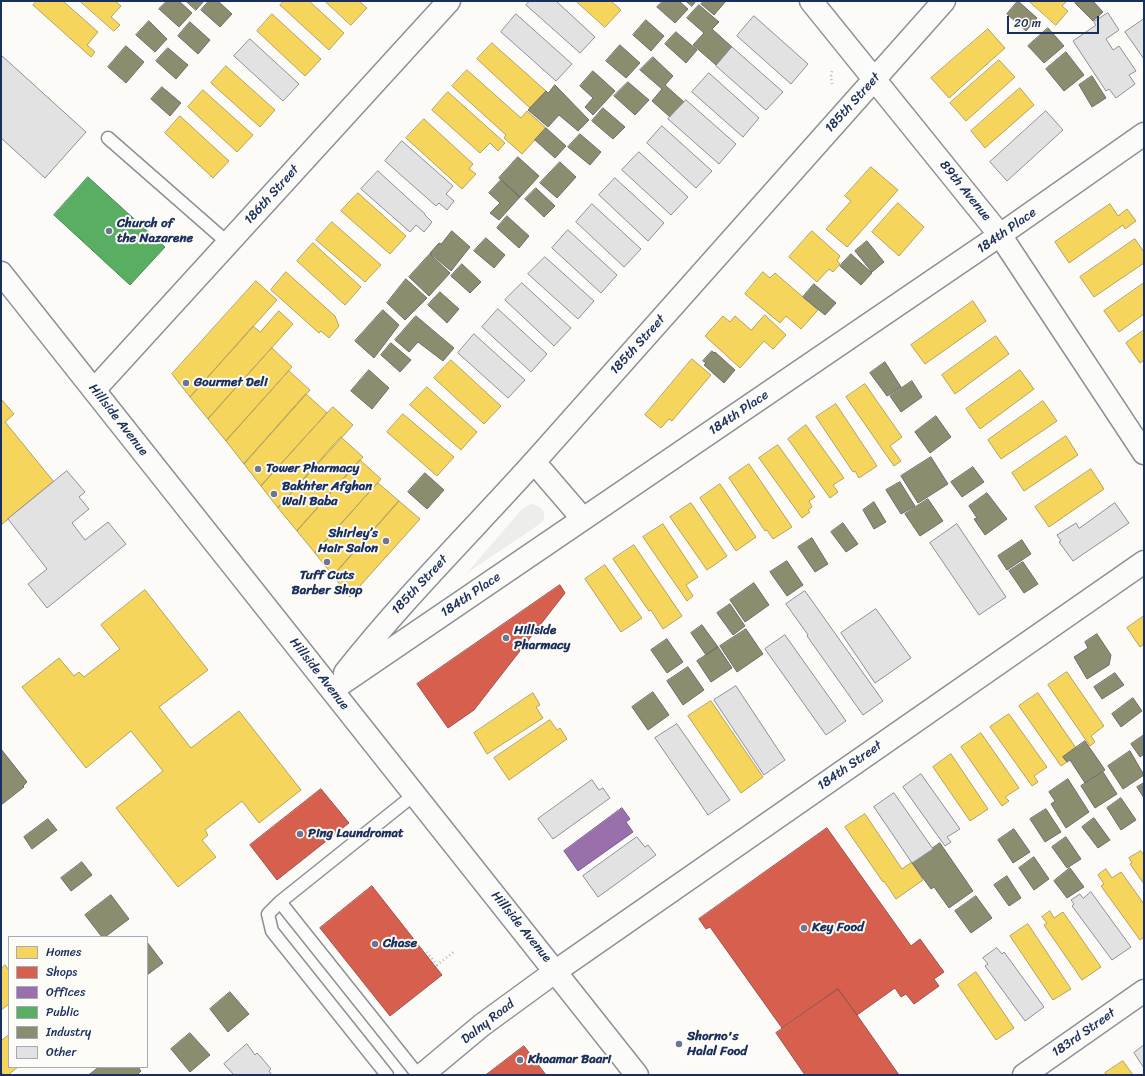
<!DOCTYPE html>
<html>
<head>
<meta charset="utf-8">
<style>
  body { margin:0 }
  #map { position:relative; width:1145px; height:1076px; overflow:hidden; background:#fcfbf8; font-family:Sriracha,sans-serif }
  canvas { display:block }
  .frame { position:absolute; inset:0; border:2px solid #1b2f5e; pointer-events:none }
  .legend { position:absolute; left:8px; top:936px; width:140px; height:132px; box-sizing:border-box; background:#fdfcf7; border:1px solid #a3aaba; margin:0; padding:5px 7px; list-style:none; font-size:12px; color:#1b2f5e }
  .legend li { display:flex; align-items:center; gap:8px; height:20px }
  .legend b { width:20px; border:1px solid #a3aaba }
  .scale { position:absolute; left:1007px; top:16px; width:92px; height:18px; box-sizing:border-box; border:2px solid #1b2f5e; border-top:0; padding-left:5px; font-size:12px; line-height:14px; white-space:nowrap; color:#1b2f5e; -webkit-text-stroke:3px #fdfcf7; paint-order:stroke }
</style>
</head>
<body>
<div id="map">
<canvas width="1145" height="1076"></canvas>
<div class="frame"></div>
<ul class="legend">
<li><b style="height:11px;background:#f6d55c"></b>Homes</li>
<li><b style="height:11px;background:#d6604d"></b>Shops</li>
<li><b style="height:11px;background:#9970ab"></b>Offices</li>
<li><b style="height:11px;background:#5aae61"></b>Public</li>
<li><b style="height:11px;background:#8c8c6e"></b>Industry</li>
<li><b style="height:11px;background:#e2e2e2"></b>Other</li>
</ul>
<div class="scale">20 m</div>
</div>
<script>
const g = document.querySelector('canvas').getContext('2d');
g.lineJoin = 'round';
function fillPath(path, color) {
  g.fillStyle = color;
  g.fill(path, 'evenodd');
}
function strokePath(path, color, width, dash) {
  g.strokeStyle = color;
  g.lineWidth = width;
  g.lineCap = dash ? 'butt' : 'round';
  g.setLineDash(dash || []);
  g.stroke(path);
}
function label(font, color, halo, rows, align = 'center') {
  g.font = font + ' Sriracha,sans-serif';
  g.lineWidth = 4;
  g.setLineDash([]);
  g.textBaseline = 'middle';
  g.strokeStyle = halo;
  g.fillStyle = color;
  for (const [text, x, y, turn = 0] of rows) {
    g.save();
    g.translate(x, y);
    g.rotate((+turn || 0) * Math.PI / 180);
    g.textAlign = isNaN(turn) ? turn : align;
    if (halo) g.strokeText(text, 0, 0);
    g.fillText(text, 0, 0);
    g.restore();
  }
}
const green = new Path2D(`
  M533,504L540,507L544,512V520L537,526L467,573L521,510L528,505Z`);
const homes = new Path2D(`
  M37,1H63L98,32L87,45L95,52L91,57L33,5Z
  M80,1H115L121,6L111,17L120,25L114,31Z
  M284,1H309L344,33L329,50L280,5Z
  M325,1H359L367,8L351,25Z
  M576,1H611L621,10L605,27Z
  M1029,1H1067L1062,6L1068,11L1056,25Z
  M272,14L321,59L305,76L257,31Z
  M988,29L1005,48L949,98L931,78Z
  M492,43L546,91L530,108L477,59Z
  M999,60L1015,77L966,121L950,103Z
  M226,66L275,110L260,127L211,83Z
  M467,70L521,118L527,111L546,128L522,154L504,138L506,135L452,86Z
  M1020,88L1034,105L985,148L971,131Z
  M203,90L253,135L237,152L188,107Z
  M448,92L505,143L498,151L490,143L480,153L432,110Z
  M180,116L229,161L213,178L165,133Z
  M424,119L473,164L469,169L476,174L462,189L406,138Z
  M871,167L898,190L847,247L826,229L851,201L845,196Z
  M358,193L406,236L390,254L341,211Z
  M898,203L924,227L899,256L872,232Z
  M1110,204L1118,216L1127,209L1136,221L1125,229L1123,225L1069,263L1055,242Z
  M332,222L381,265L365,282L316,240Z
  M812,231L840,256L837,261L840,264L833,272L829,269L817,282L789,257Z
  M1135,239L1144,252V263L1094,297L1080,277Z
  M313,243L361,287L345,305L297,261Z
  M286,272L335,316L339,326L329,338L321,331L319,333L271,290Z
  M763,272L770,278L775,273L818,310L801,329L786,316L780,323L745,294Z
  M256,281L277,300L190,397L172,374Z
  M1144,283V314L1119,332L1104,311Z
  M973,301L986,321L925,364L911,345Z
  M279,311L293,324L208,419L190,397L253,326L260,332Z
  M765,315L786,335L773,349L764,341L740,368L705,336L723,316L730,322L735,316L751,330Z
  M1144,330V360L1140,363L1126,343Z
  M996,336L1009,354L955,394L942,375Z
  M272,348L292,367L226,441L208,419Z
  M692,359L711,375L672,421L669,419L661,428L645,415Z
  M451,360L501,406L484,424L434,378Z
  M1020,370L1034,389L980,429L966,409Z
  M289,371L310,390L244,464L226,441Z
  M865,384L902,437L890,446L901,461L894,466L846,397Z
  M427,387L477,432L461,450L410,405Z
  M306,394L327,413L261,486L244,464Z
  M1,399L14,414L5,422L54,482L1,525Z
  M1043,401L1057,421L1001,459L988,440Z
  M836,404L877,466L859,478L855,471L853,472L816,417Z
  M333,407L353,425L278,508L261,486Z
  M403,414L454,457L437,476L387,432Z
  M806,425L844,478L833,485L838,492L830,498L788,439Z
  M1066,436L1078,455L1024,491L1012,473Z
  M341,437L363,457L297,531L278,508Z
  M778,445L815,497L809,501L812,507L808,510L810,512L802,518L759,458Z
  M360,460L381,479L315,553L297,531Z
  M749,464L792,527L773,539L767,530L765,531L729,478Z
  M1091,469L1104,489L1049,527L1035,507Z
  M378,483L399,501L333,576L315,553Z
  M720,484L756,537L736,551L700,498Z
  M399,501L420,519L350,597L333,576Z
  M691,503L727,556L707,570L670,517Z
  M663,524L698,577L686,585L693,596L687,601L643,537Z
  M634,545L682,616L663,629L651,610L649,611L613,559Z
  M605,565L642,618L621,632L585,579Z
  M145,590L208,670L159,707L191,748L239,711L301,790L259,823L242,801L205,830L208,835L202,840L216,857L178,887L116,808L163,771L131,731L86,768L22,687L59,658L74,676L79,672L84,677L120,649L101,625Z
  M1144,616V644L1140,647L1127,628Z
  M1067,672L1104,726L1091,736L1095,742L1090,746L1048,685Z
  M533,693L540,705L536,707L543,718L487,754L474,733Z
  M1038,693L1076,748L1063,757L1067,762L1061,766L1019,706Z
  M711,701L763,777L741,793L688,716Z
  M1009,714L1047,767L1034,776L1038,782L1032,786L990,727Z
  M550,720L557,730L560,728L567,739L509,780L494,758Z
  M981,733L1019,788L1005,797L1009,801L1002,806L961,747Z
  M951,754L988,809L970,821L933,767Z
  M865,814L902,869L912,862L923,880L896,899L884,881L883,882L845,827Z
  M1141,851L1144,855V884L1130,864L1132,863L1129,858Z
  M1106,869L1112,878L1121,872L1144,904V937L1140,940L1101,886L1104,884L1098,875Z
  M1050,911L1054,918L1063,912L1101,967L1082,980L1044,925L1047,923L1042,917Z
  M1028,924L1071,989L1053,1000L1010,936Z
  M5,965L9,970V1004L1,1010V969Z
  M976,972L1014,1028L996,1040L958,985Z
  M9,1035V1067H18L8,1075H4L1,1072V1041Z
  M1123,1061L1133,1075H1106L1105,1073Z`);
const shops = new Path2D(`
  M560,585L565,593L474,710L448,728L417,684Z
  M321,789L349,823L277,880L250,845Z
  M827,828L911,946L920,939L944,972L934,979L939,986L914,1004L906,994L901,997L895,988L857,1015L838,989L782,1028L710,927L706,929L699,919Z
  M372,886L442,975L390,1016L320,928Z
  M838,989L857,1015L899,1075H805L776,1033Z
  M524,1046L546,1075H486Z`);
const offices = new Path2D(`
  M622,808L630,819L626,822L633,832L578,871L564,851Z`);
const public = new Path2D(`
  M88,177L165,247L130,285L54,215Z`);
const industry = new Path2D(`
  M167,1H179L192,13L179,27L159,9Z
  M186,1H204L196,10Z
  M209,1H218L232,14L220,27L201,10Z
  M663,1H679L688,9L675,23L657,7Z
  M686,1H696L692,6Z
  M704,1H726L714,15L701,4Z
  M1018,1L1037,18L1026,31L1007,14Z
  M1077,1H1093L1103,12L1093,21L1075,3Z
  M699,5L719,22L712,29L732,47L716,65L693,45L704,33L687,18Z
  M646,20L664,36L651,51L633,35Z
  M149,21L167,39L155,52L136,35Z
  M190,22L210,40L198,54L178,36Z
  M1048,28L1064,46L1044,63L1028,46Z
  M676,32L697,50L686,63L665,44Z
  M620,45L640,63L626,78L606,61Z
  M126,46L144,62L126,83L108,67Z
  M168,48L188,65L176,79L156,61Z
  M1066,52L1084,75L1064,91L1046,69Z
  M653,57L673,76L665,85L684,102L670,117L652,101L662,89L640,70Z
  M593,71L615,91L593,115L585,107L593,98L580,86Z
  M1092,76L1106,98L1092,107L1079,85Z
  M628,82L649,100L635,115L614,96Z
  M555,85L589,120L578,131L559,115L548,127L528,110L546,91L548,93Z
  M162,87L181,103L170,116L151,99Z
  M603,108L625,127L613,139L592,121Z
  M546,128L566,146L555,158L535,140Z
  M580,134L601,152L590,165L568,147Z
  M518,157L539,176L520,197L499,178Z
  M560,162L576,177L557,198L540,183Z
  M501,180L520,197L499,220L490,213L500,203L489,193Z
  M536,188L555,206L544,217L525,199Z
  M507,216L529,236L519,248L497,228Z
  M452,231L470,247L451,271L430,253L439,243L441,244Z
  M486,238L505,255L494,268L474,251Z
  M867,241L884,262L872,272L855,251Z
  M430,254L450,273L429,296L409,277Z
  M851,254L872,273L861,285L840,266Z
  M462,264L481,282L470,293L451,276Z
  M406,279L427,298L405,320L387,303Z
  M814,284L836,303L825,315L803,297Z
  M440,292L459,309L447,323L428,305Z
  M383,310L399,325L374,358L355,341Z
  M416,316L454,348L443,361L418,342L409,352L395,340Z
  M391,343L411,360L400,372L381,355Z
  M712,351L714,353L715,352L735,370L724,383L704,365L706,363L703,361Z
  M885,362L901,387L887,396L870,373Z
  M369,370L389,388L372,409L351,391Z
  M912,381L922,397L901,412L890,396Z
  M936,416L951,437L930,453L915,432Z
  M931,457L948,484L918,503L901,476Z
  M973,467L984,482L962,497L951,482Z
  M425,473L444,490L427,509L408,492Z
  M900,482L915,506L901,514L886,490Z
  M987,493L1007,519L985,535L974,519L977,518L969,506Z
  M928,499L943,521L920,536L905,514Z
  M874,502L886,522L874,529L863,510Z
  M843,523L858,544L846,552L831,532Z
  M812,538L828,564L815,572L798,547Z
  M1022,540L1031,554L1007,570L998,556Z
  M787,561L803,585L787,596L770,572Z
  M1023,562L1038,584L1024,593L1009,571Z
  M754,583L769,605L745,622L730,600Z
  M730,604L745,626L733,635L717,613Z
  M702,625L718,647L706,655L691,633Z
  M746,629L763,654L737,672L720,646Z
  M1097,634L1111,655L1109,665L1087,679L1074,657L1088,648L1085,642Z
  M667,639L683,662L667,673L651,650Z
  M718,647L732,668L711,682L697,661Z
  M688,667L704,690L683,705L667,681Z
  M1115,673L1124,685L1102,699L1094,687Z
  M653,692L669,715L648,730L632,707Z
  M1133,698L1142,711L1121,727L1112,714Z
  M1144,735V754L1140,757L1131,744Z
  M1085,741L1105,770L1085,783L1070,760L1067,762L1063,757Z
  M1,749L27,782L23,786L24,787L1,805Z
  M1130,751L1144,775L1123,789L1108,766Z
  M1103,772L1117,794L1095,808L1081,786Z
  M1068,779L1089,812L1066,828L1051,804L1055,801L1049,792Z
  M1144,783V798L1137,787Z
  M1121,798L1136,820L1121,830L1107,808Z
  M1046,809L1061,832L1045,842L1030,819Z
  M1094,818L1110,840L1098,848L1082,827Z
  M48,819L57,830L32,849L24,837Z
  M1014,829L1030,852L1013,863L998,840Z
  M1066,837L1081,859L1067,868L1052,847Z
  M940,843L973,891L949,908L934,887L931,889L912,863Z
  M1034,857L1049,879L1034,890L1019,868Z
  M82,862L92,875L71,891L61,878Z
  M1070,868L1084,887L1067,898L1054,881Z
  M1007,876L1021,898L1009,906L994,885Z
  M111,895L129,919L105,937H102L85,915Z
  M976,896L992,918L971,933L955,911Z
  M147,942L163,963L147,975Z
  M230,992L249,1014L228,1032L210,1009Z
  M190,1033L210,1055L190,1072L171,1049Z
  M99,1067H138L141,1071L137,1075H89Z`);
const building = new Path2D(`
  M530,1H556L595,37L580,53L526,5Z
  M1108,13L1119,30L1106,39L1113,50L1119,46L1136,71L1129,75L1135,84L1116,98L1109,89L1106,91L1073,41L1096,25L1094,22Z
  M516,14L572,64L556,81L501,32Z
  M754,16L808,64L791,84L737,36Z
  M1144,19V59L1125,32Z
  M250,39L299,84L283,101L234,56Z
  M732,47L783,92L766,110L716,66Z
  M1,55L86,132L45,178L1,138Z
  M709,73L759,118L743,137L692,92Z
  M686,100L736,144L719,164L668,119Z
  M1046,111L1063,130L1007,181L990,162Z
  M662,126L712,171L696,188L647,143Z
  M402,141L453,186L446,194L454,201L447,210L439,203L436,206L385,161Z
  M639,152L688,197L671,215L622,170Z
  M378,171L425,214V215L432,222L424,232L416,225L410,232L361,189Z
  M615,178L664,223L648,241L599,195Z
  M592,204L641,249L624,267L576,222Z
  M568,230L617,275L601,293L552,248Z
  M545,257L594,301L578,319L528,274Z
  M522,283L571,328L554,346L505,300Z
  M498,309L547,354L531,372L482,327Z
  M474,334L525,380L508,398L458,353Z
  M67,471L85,492L79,497L89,509L72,523L85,540L108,522L126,544L47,608L28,584L47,569L8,519Z
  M1115,503L1129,523L1073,561L1059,542L1061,541L1057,535L1076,523L1079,528Z
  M957,524L1006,597L979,615L930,543Z
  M805,591L883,701L863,715L807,636L808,635L786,604Z
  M876,609L911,658L875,683L841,633Z
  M785,635L846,721L826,735L765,649Z
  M736,686L785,760L764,775L714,700Z
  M677,724L730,800L708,815L655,738Z
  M921,774L960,829L947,837L951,842L945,846L903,787Z
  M592,780L599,790L603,788L610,798L553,839L538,819Z
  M894,793L933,849L912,863L874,807Z
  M637,837L645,847L648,845L656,855L598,897L583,876Z
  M1091,892L1131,947L1112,960L1072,906L1074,904L1071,900L1080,894L1083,898Z
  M997,948L1002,954L1004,952L1044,1007L1025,1021L985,966L988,964L983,958Z
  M247,1044L255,1055L257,1053L260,1056L271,1069L269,1071L272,1075H234L224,1064Z
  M1144,1045V1068L1134,1053Z`);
const path = new Path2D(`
  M832,84L831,76L832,71
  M427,952L437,965L455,951`);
const lane = new Path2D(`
  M108,138L228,243
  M280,902L418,1075
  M387,1075L272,931L268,914L280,902L415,794`);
const street = new Path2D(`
  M811,1L1000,235L1144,453
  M94,390L449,1
  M534,462L583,519
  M345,673C404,598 472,531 535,461C672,308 807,154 944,1
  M332,690L1000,235L1144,134
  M422,1075L482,1025L556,971L1144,562
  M1024,1075L1144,991`);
const primary = new Path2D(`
  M1,273L637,1075`);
const markers = [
  [109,231,4,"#6a7694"],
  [186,383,4,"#6a7694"],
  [258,469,4,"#6a7694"],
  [274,494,4,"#6a7694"],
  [386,541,4,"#6a7694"],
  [327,562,4,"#6a7694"],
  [506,638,4,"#6a7694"],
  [300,834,4,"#6a7694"],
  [804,928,4,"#6a7694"],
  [375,944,4,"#6a7694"],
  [679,1044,4,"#6a7694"],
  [520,1060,4,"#6a7694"]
];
const streetNames = [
  ["185th Street",853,103,-48],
  ["89th Avenue",965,191,51],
  ["186th Street",272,195,-48],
  ["184th Place",1007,231,-35],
  ["185th Street",638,345,-48],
  ["184th Place",739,413,-34],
  ["Hillside Avenue",118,420,52],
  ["185th Street",420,585,-47],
  ["184th Place",471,595,-34],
  ["Hillside Avenue",319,674,52],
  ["184th Street",850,766,-35],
  ["Hillside Avenue",521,927,51],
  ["Dalny Road",488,1022,-38],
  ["183rd Street",1084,1033,-35]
];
const poiNames = [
  ["Church of",117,224],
  ["the Nazarene",117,239],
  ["Gourmet Deli",194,383],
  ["Tower Pharmacy",266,469],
  ["Bakhter Afghan",282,487],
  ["Wali Baba",282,502],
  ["Shirley’s",378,534,"right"],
  ["Hair Salon",378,549,"right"],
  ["Tuff Cuts",327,576,"center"],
  ["Barber Shop",327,591,"center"],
  ["Hillside",514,631],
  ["Pharmacy",514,646],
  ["Ping Laundromat",308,834],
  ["Key Food",812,928],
  ["Chase",383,944],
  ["Shorno's",687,1037],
  ["Halal Food",687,1052],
  ["Khaamar Baari",528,1060]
];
fillPath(green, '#ededec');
fillPath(homes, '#f6d55c');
strokePath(homes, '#b4a35d', 1);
fillPath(shops, '#d6604d');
strokePath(shops, '#9e5152', 1);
fillPath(offices, '#9970ab');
strokePath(offices, '#735c94', 1);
fillPath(public, '#5aae61');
strokePath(public, '#478860', 1);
fillPath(industry, '#8c8c6e');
strokePath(industry, '#6a7069', 1);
fillPath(building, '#e2e2e2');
strokePath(building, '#8c9097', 1);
strokePath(lane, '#8c9097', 15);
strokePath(street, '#8c9097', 25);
strokePath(primary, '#8c9097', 25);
strokePath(path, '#b6b9bd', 2.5, [1, 3]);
strokePath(lane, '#fbfbf9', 12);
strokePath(street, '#fbfbf9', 22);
strokePath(primary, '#fbfbf9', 22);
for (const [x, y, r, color] of markers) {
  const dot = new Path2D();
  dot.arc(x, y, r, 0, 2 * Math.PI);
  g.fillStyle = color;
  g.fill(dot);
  strokePath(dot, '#fdfcf7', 1.5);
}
label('13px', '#1b2f5e', '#fdfcf7', streetNames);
label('bold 13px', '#1b2f5e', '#fdfcf7', poiNames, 'left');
</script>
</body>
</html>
